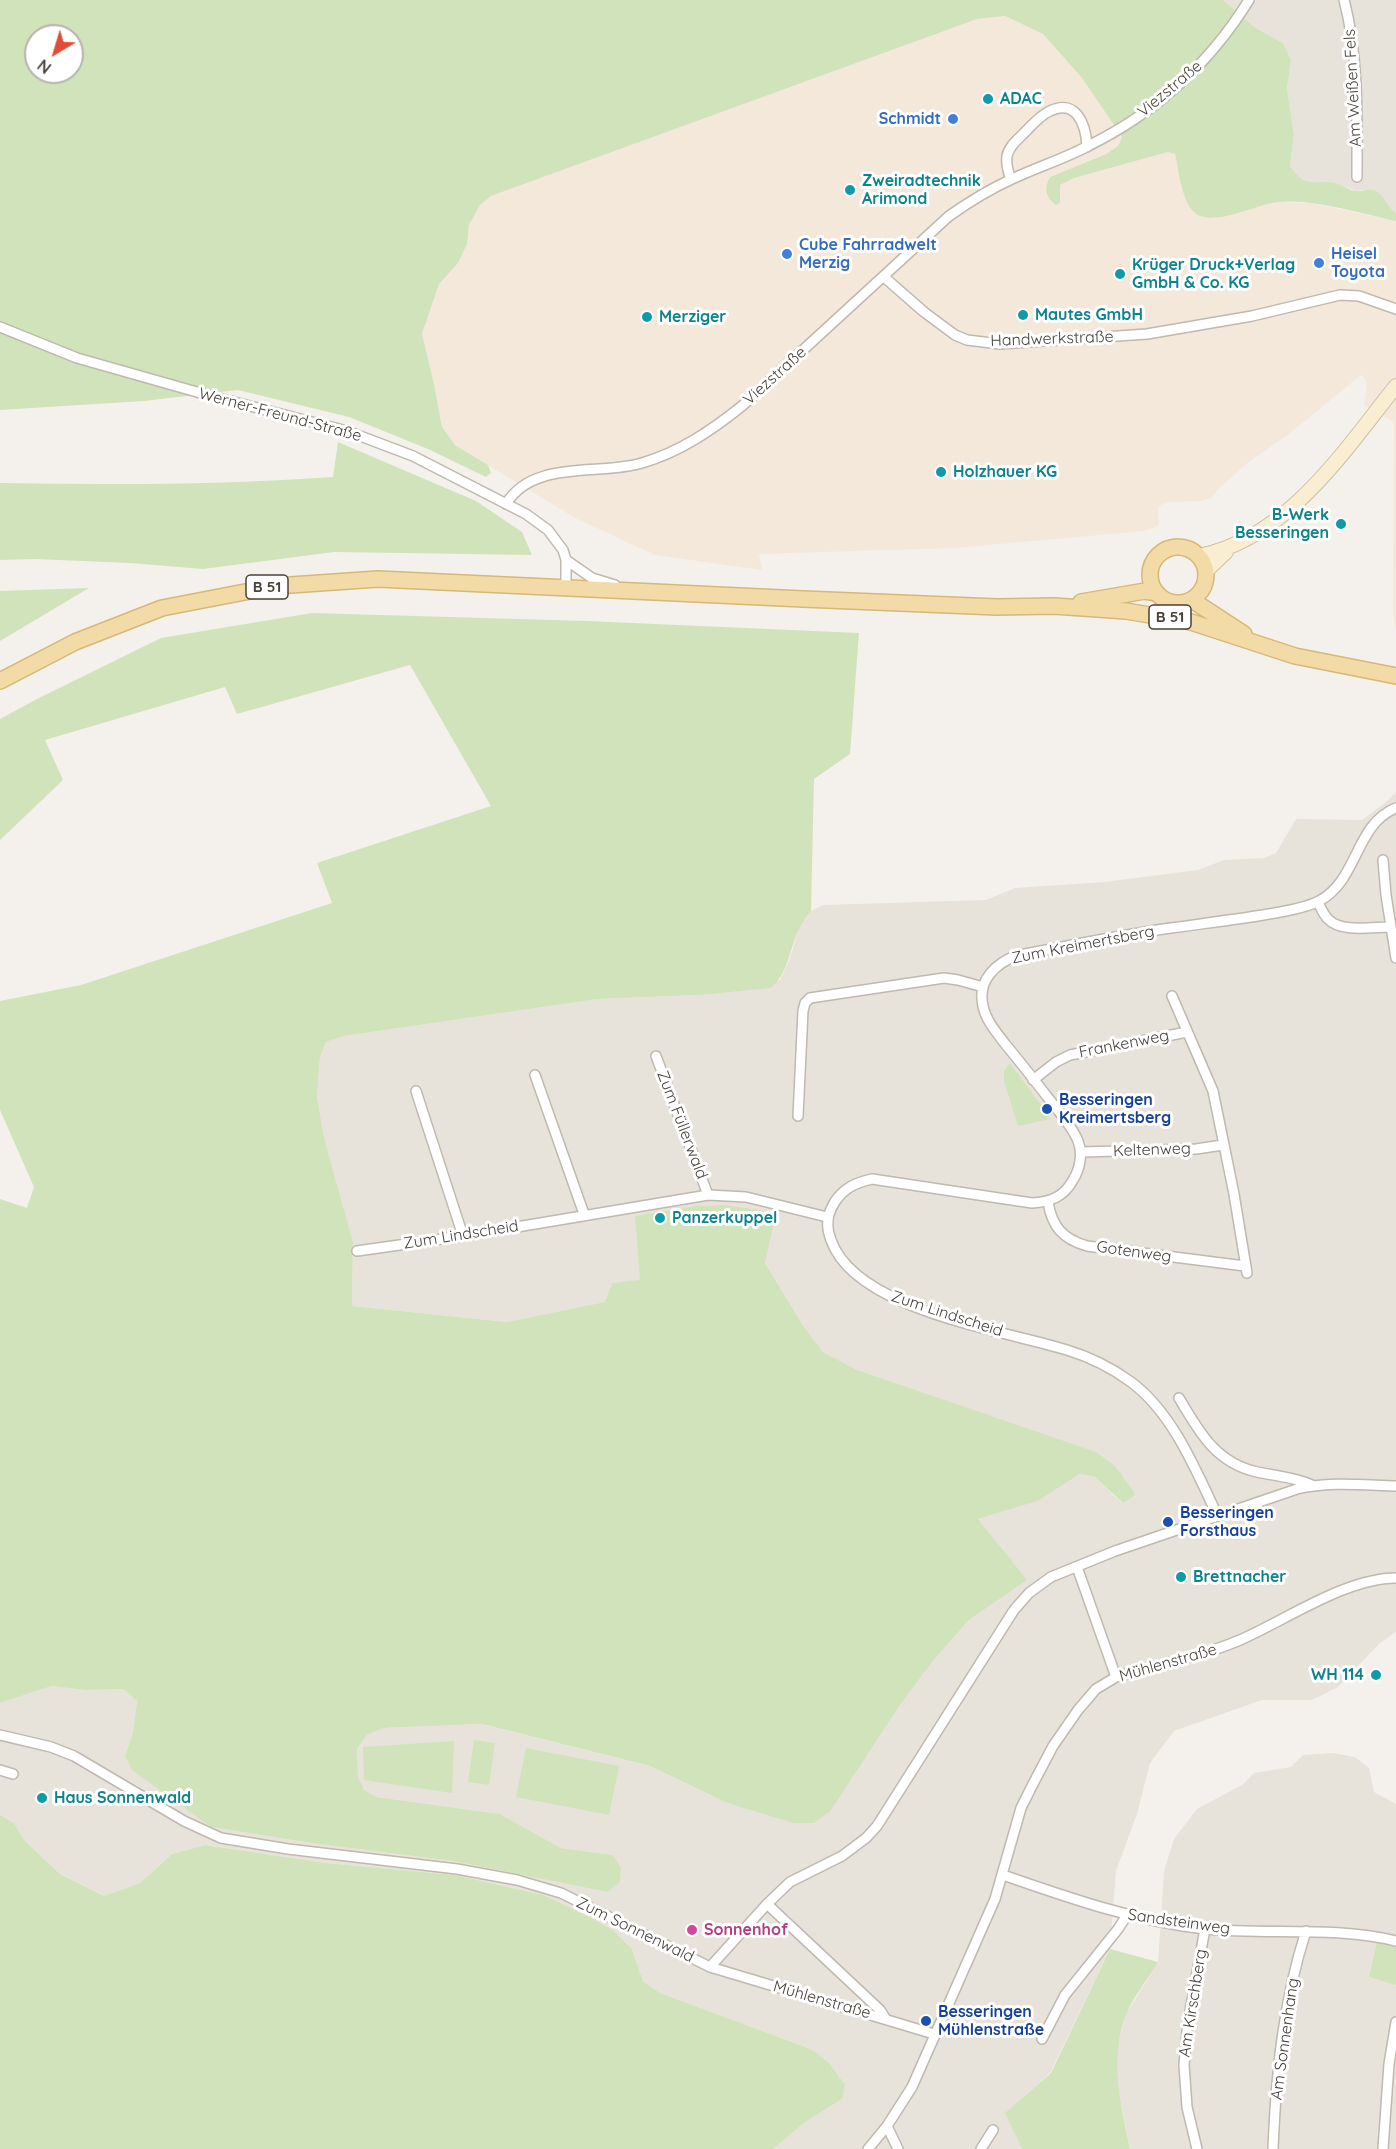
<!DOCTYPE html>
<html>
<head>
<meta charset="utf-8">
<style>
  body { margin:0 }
  #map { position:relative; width:1396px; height:2149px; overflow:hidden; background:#f4f1ec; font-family:Quicksand,sans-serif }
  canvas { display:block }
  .north { position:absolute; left:24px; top:24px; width:60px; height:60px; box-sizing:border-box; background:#fff; border:2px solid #b6b3b0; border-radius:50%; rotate:218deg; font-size:16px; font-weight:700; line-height:24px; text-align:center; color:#48423a }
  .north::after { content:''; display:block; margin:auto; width:21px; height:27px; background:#e04d37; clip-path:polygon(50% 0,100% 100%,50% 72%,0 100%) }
</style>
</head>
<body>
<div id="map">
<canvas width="1396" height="2149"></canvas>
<div class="north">N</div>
</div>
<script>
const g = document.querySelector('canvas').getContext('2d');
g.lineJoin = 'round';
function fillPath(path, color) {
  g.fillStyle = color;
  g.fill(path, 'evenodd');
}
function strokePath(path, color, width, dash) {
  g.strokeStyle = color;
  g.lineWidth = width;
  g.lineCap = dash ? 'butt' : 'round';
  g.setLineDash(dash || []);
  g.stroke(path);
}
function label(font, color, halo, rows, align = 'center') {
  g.font = font + ' Quicksand,sans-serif';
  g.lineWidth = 6;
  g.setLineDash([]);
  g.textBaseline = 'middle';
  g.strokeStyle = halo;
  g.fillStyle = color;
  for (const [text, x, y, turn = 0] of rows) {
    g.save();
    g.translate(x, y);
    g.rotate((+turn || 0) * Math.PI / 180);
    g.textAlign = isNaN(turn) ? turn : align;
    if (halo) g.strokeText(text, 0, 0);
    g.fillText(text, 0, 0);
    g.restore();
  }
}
const residential = new Path2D(`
  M1223,0H1396V213L1390,209L1381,195L1363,190L1356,191L1336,183L1312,184L1297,176L1290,166L1294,135L1287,89L1291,58L1283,43L1256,28Z
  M1396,792V1632L1380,1643L1338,1687L1312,1700H1262L1174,1731L1150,1763L1137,1814L1116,1871L1110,1949L1050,2073L1006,2113L1022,2149H773L804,2123L842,2099L811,2049L660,1993L643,1981L632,1949L614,1931L590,1917L544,1895L455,1875L326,1863L205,1845L172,1854L140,1883L104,1896L60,1874L25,1841L14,1823L0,1815V1703L52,1686L84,1690L123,1689L137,1701L133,1732L125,1756L211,1827L317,1844L453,1861L607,1892L613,1855L561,1848L500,1814L377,1797L364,1791L358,1777L357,1749L367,1735L383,1728L482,1724L650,1766L725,1802L814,1823L830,1812L900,1705L933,1661L969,1620L1026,1580L978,1519L1038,1501L1080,1474L1095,1477L1122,1503L1134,1492L857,1370L823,1352L804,1327L765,1263L767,1246L762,1210L726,1205L688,1278L612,1283L606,1302L507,1322L352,1306L353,1242L324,1137L317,1097L320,1057L326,1042L344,1036L598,999L699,995L780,980L789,961L799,928L811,911L823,905L986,900L1015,888L1104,882L1198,870L1224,860L1264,858L1276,853L1296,819L1362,820L1385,803Z
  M1333,1753L1355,1757L1369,1768L1374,1792L1396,1804V2149H1130L1119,2092L1116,2052L1126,2014L1158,1962L1164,1871L1174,1839L1197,1809L1242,1785L1254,1773L1291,1767L1303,1755Z`);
const commercial = new Path2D(`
  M1005,16L1043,34L1082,78L1122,137L1118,146L1105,154L1050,177L1060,203L1059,185L1074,178L1168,152L1175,154L1185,196L1214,218L1276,202L1311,203L1396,221V632L1393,613L1394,422L1364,405L1367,387L1365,378L1361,375L1285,437L1251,460L1219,488L1211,498L1201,501L1169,502L1161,505L1158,508L1159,522L1157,526L1145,531L954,548L759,554L762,570L655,555L575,518L455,445L442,427L434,384L422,334L439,284L458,263L467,244L469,225L480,205L491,196L977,19Z`);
const green = new Path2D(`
  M0,0H1223L1256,28L1283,43L1291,59L1287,89L1294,135L1290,166C1308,192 1316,177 1339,184C1344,186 1350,191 1356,191C1362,192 1368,188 1374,190C1385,194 1386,207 1396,213V221C1363,214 1305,196 1272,203C1253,207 1219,223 1200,216C1182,209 1179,171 1175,154L1168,152L1074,178L1060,185V203L1056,205C1045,197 1044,188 1050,177L1106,154L1118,146L1122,137L1082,78L1043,34L1005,16L977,19L491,196L480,205L469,225L467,244L458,263L439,284L422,334L434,384L442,427L455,445L488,465L491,473L486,477L428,449L349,417L238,390L144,401L0,410ZM36,36H72V72H36Z
  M338,442L476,501L522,532L532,555L334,552L203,569L130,563L35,559L0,560V483C111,485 223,485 333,477Z
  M89,588L0,641V591Z
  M312,613L587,621L859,633L850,754L814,779L811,911C807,916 803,922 800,927C789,948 790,971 771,988L699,995L598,999L344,1036L326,1042L320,1057L317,1097L324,1137L353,1242L352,1306L507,1322L605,1302L612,1283L640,1280L635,1216L696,1206L726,1205L762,1210L774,1223L765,1263L804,1327L823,1352L857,1370L1096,1452L1115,1466L1134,1492V1496L1123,1503L1095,1477L1080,1474L1038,1501L978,1519L1027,1580L969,1620L933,1661L900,1705L830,1812L814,1823H793L725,1802L650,1766L482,1724L383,1728L367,1735L357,1749L358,1777L364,1790L377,1797L500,1814L561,1848L613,1855L621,1868L620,1882L607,1892L453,1861L317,1844L211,1827L132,1770L125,1756L133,1732L137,1701L123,1689L84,1690L52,1686L0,1703V1199L27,1208L34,1187L0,1110V1001L81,985L332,903L317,863L491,806L410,665L237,714L225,687L45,740L63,780L0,840V719L37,699L161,638Z
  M1010,1063L1047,1113L1050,1119L1018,1126L1004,1081V1071Z
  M474,1740L495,1743L489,1785L468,1782Z
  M454,1741L452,1793L364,1780L363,1747Z
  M526,1748L619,1766L609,1815L516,1797Z
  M0,1815L14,1823L25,1841L60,1874L104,1896L140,1883L172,1854L205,1845L326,1863L455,1875L544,1895L590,1917L614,1931L632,1949L643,1981L660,1993L811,2049L829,2063L845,2085L842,2099L804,2123L773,2149H0Z
  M1377,1942L1396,1947V1985L1369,1977Z
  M1110,1949L1158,1962C1148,1979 1133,1997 1126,2015C1109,2059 1121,2104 1130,2149H1022L1005,2113L1051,2073Z`);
const street = new Path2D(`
  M1344,0C1359,56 1357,119 1357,177
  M1011,179C1008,172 1006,164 1007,156C1009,145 1020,138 1027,130C1033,124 1040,116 1048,112C1076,97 1086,124 1087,147
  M884,277L924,312L955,335L967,340L1000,344L1147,334L1252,316L1340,295L1359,296L1396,309
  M0,327L77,358L211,396L347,431L413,456L526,514L548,530L563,550L566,560V586
  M506,504C533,459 600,476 642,463C680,452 712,430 742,406L949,216C969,202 990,189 1012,179C1037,167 1064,159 1088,146C1155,113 1210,63 1249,0
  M566,560L592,578L615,585
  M1383,860L1386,895L1396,958
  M1318,902C1321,908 1323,914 1328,919C1341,933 1372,927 1390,927
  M1172,996L1213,1091L1234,1194L1247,1273
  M656,1056L708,1195
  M535,1075L584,1214
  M1033,1080L1056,1062L1070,1055L1187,1032
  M416,1091L463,1236
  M798,1116L803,1011L805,1003L810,998L944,978L958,980L983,987
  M1081,1152L1196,1149L1223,1145
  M1048,1202C1052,1227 1063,1239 1087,1246L1245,1266
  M357,1251L463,1236L708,1195L746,1197L827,1217
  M1179,1398C1199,1432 1216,1463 1257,1472C1276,1476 1294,1477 1312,1485
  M1217,1515C1196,1470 1172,1412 1131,1382C1112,1368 1090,1357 1067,1350C1003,1330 855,1310 831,1240C827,1230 826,1220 831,1209C839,1191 853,1183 872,1179L1032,1203C1050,1202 1064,1197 1073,1180C1080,1169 1083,1153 1078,1141C1072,1126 1059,1112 1049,1099C1035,1081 1021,1063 1006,1045C997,1033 986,1021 983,1006C977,980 996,963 1018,955C1069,946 1120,935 1171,928C1206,923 1241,919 1275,913C1290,910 1306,908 1319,901C1358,881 1355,824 1396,808
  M1077,1567L1116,1677
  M0,1735L51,1747L74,1756L184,1821L221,1838L288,1849L457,1869L517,1880L561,1893L710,1967L934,2034
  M0,1770L13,1774
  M1003,1875C1069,1898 1135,1921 1205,1929C1269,1935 1333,1926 1396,1941
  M767,1904L880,2010L885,2018
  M710,1967L767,1904L790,1882L842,1856L866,1838L877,1826L1014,1610L1029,1593L1051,1577L1115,1551L1297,1489C1329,1481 1363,1485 1396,1486
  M1042,2039L1065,1995L1118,1929L1127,1915
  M887,2126L898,2149
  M868,2149L887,2126L912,2087L995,1899L1021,1808L1034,1782L1053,1746L1078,1710L1096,1689L1116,1677C1157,1665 1200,1657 1240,1640C1286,1620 1346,1578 1396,1578
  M981,2149L993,2130
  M1197,2149L1187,2107L1184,2065L1188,2022L1205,1929
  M1273,2149C1276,2075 1283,2002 1306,1931
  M1383,2149L1389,2064L1396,2022`);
const secondary = new Path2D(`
  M1199,556C1288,538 1343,452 1396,386
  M1206,571L1226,552`);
const primary = new Path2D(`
  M1150 575a28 28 0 1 1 56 0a28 28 0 1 1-56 0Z
  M1192,600L1244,634
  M1081,602L1145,591L1157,593
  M0,681L75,642L162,608L276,586L378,579L803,599L997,607L1054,606L1126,611L1191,622L1295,656L1396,676`);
const markers = [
  [988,99,6,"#0f9aa8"],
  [953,119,6,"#3f7fe0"],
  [850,190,6,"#0f9aa8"],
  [787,254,6,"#3f7fe0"],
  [1319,263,6,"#3f7fe0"],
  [1120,274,6,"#0f9aa8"],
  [1023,315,6,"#0f9aa8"],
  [647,317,6,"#0f9aa8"],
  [941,472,6,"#0f9aa8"],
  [1341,524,6,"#0f9aa8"],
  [1047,1109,6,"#1a4fb4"],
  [660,1218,6,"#0f9aa8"],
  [1168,1522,6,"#1a4fb4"],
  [1181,1577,6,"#0f9aa8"],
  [1376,1675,6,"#0f9aa8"],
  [42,1798,6,"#0f9aa8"],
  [692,1930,6,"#d1479c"],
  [926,2021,6,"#1a4fb4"]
];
const shields = [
  [267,587,42],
  [1170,617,42]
];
const shieldNames = [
  ["B 51",267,587],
  ["B 51",1170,617]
];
const streetNames = [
  ["Am Weißen Fels",1353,88,-93],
  ["Viezstraße",1170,89,-40],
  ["Handwerkstraße",1052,339,-2],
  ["Viezstraße",775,376,-42],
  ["Werner-Freund-Straße",280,415,15],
  ["Zum Kreimertsberg",1083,945,-11],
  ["Frankenweg",1124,1044,-11],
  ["Zum Füllerwald",682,1125,69],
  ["Keltenweg",1152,1150,-2],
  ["Zum Lindscheid",461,1235,-9],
  ["Gotenweg",1134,1252,8],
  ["Zum Lindscheid",947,1314,18],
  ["Mühlenstraße",1168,1663,-16],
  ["Sandsteinweg",1179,1922,8],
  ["Zum Sonnenwald",635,1930,26],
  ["Mühlenstraße",822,2000,16],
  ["Am Kirschberg",1193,2003,-81],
  ["Am Sonnenhang",1285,2039,-82]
];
const cultureNames = [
  ["ADAC",1000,99],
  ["Zweiradtechnik",862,181],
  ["Arimond",862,199],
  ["Krüger Druck+Verlag",1132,265],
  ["GmbH & Co. KG",1132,283],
  ["Mautes GmbH",1035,315],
  ["Merziger",659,317],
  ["Holzhauer KG",953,472],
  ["B-Werk",1329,515,"right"],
  ["Besseringen",1329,533,"right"],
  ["Panzerkuppel",672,1218],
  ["Brettnacher",1193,1577],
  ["WH 114",1364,1675,"right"],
  ["Haus Sonnenwald",54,1798]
];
const shopNames = [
  ["Schmidt",941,119,"right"],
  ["Cube Fahrradwelt",799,245],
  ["Merzig",799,263],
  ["Heisel",1331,254],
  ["Toyota",1331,272]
];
const transitNames = [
  ["Besseringen",1059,1100],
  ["Kreimertsberg",1059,1118],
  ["Besseringen",1180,1513],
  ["Forsthaus",1180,1531],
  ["Besseringen",938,2012],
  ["Mühlenstraße",938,2030]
];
const hotelNames = [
  ["Sonnenhof",704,1930]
];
fillPath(residential, '#e7e3db');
fillPath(commercial, '#f3e8da');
fillPath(green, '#d1e3ba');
strokePath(street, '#bfb9af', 12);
strokePath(secondary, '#cec1a1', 16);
strokePath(primary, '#d6b878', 18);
strokePath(street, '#fff', 9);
strokePath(secondary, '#f9eed1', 14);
strokePath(primary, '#f2dba6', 15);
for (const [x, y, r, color] of markers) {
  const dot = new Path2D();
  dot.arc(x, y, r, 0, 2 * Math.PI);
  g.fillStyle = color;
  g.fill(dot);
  strokePath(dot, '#fff', 2);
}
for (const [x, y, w] of shields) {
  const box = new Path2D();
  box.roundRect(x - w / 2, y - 12, w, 24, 4.5);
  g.fillStyle = '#fff';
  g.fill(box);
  strokePath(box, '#48423a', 1.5);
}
label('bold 15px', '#48423a', null, shieldNames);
label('16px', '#48423a', '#fff', streetNames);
label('bold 16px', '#0d838f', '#fff', cultureNames, 'left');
label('bold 16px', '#366cbe', '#fff', shopNames, 'left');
label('bold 16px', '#164399', '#fff', transitNames, 'left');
label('bold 16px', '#b23c85', '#fff', hotelNames, 'left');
</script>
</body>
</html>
